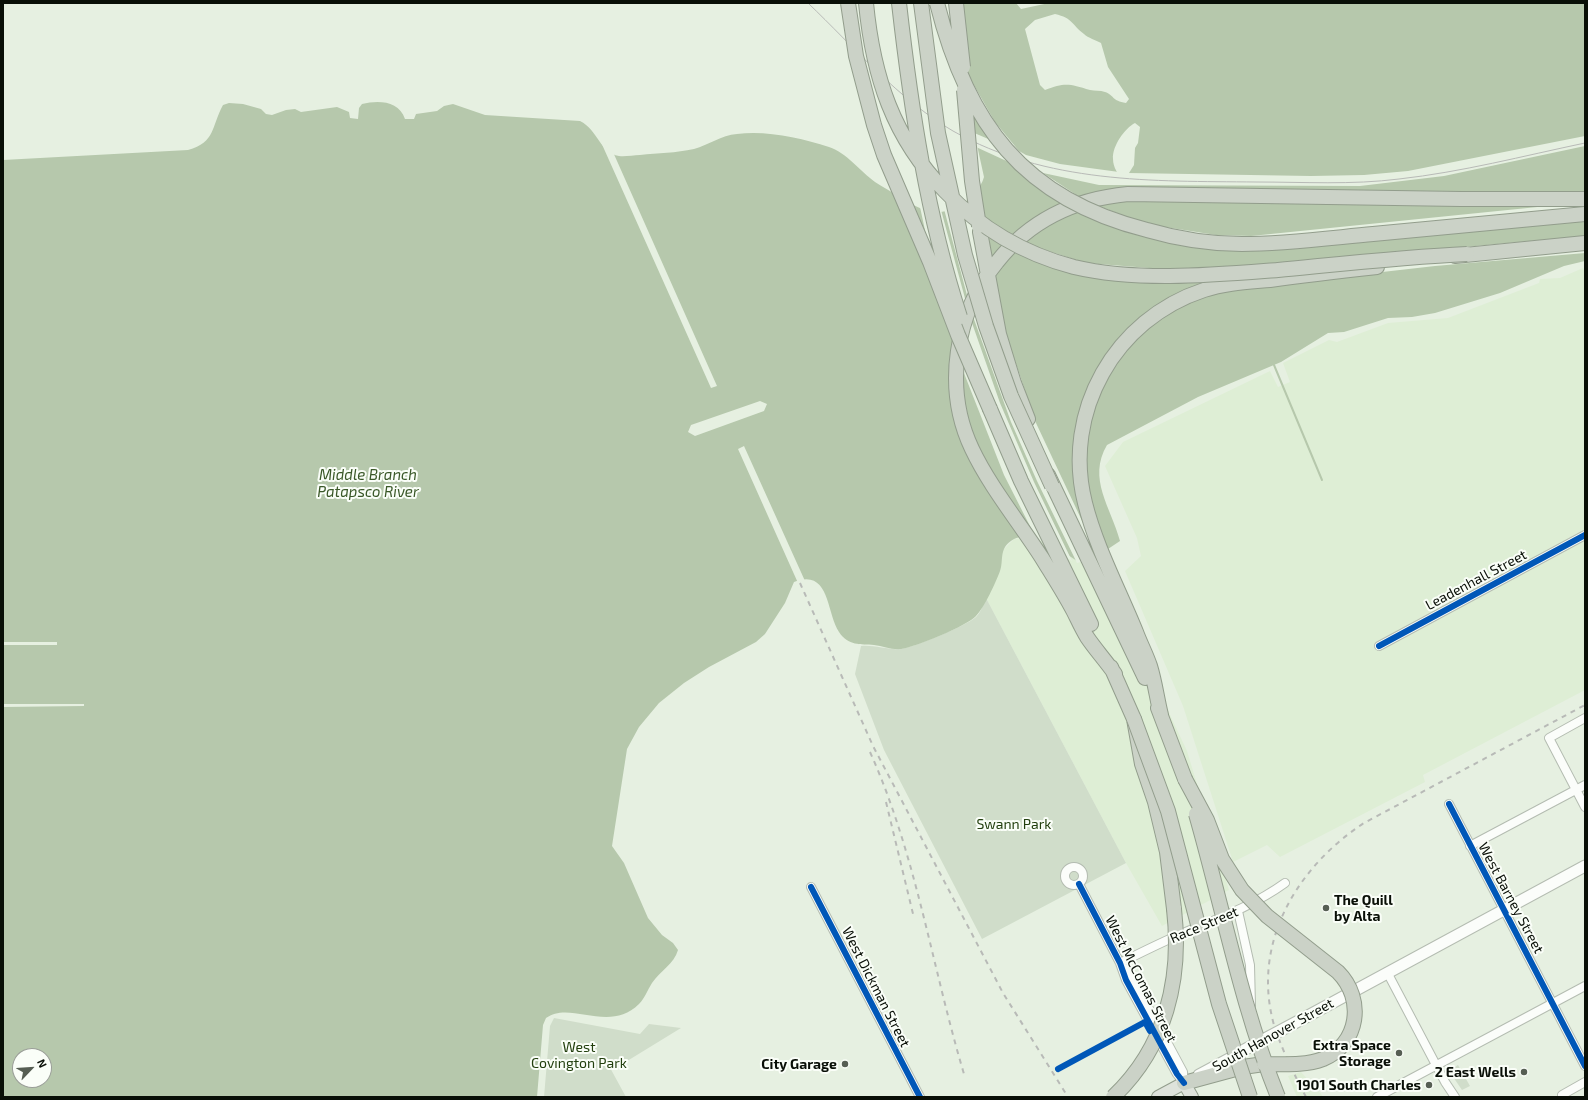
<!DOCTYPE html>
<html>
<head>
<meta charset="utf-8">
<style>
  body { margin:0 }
  #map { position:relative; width:1588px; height:1100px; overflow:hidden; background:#e6f0e1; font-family:"Exo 2",sans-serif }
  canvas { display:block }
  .frame { position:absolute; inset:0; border:4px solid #090f07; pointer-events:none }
  .north { position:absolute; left:12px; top:1048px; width:40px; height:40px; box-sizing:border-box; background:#fafef8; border:1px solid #9a9e98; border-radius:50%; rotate:65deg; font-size:11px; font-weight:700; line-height:16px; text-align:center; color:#090f07 }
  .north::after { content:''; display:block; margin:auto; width:14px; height:18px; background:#565e53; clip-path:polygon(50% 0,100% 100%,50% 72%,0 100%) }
</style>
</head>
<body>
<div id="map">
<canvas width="1588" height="1100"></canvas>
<div class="frame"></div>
<div class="north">N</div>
</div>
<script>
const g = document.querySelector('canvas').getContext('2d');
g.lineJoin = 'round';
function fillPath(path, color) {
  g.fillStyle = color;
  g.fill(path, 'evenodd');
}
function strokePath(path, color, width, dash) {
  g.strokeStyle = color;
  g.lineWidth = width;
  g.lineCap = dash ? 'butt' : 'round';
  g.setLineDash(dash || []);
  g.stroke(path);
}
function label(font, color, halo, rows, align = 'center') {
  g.font = font + ' "Exo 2",sans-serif';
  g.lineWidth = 4;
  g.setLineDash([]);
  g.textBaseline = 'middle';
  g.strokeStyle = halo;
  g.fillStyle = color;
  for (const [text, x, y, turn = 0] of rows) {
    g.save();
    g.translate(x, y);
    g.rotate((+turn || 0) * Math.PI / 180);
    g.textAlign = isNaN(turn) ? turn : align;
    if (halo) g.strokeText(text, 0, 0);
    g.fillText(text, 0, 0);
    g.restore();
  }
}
const built = new Path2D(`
  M1583,268L1585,272V690L1423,775L1425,782L1280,857L1267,845L1233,862L1183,706L1125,571L1141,556L1137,538L1105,466L1123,442L1270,371L1278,387L1290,382L1283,363L1329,340L1337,342L1388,323L1448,318L1539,283L1540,279L1560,278Z
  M1038,535L1096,557L1187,751L1229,890L1162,926L1126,863L986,598L1001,568L1000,556L1004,549L1014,539Z
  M1301,1072L1321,1094L1323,1097H1297L1288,1076Z`);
const green = new Path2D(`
  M986,598L1126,863L982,939L884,750L855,674L861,646C875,645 888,650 901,649C914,647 966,626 976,617C981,612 983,605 986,598Z
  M554,1018L640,1034L649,1024L681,1028L619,1066L616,1059L608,1064L626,1097H544L550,1026Z
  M1458,1065L1470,1086L1462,1090L1449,1071Z`);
const water = new Path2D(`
  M951,3H1016L1021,9L1049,3H1585V261L1564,266L1500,293L1435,313L1412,317L1388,318L1344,332L1328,333L1281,362L1198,397L1107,445C1087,479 1111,507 1120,541L1096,557L1077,561L1038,535C1031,536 1020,536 1014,539C998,548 1004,559 1000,571C996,582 984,608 976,616C967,626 915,647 901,649C892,650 883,646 874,645C861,644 848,646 839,632C826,612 830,568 794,582L785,603L765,634L756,642L709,667L684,683L659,703L639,727L627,749L612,846L624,863L648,918L662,935L673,943L678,950C674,964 660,971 652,983C647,991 645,998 639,1004C609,1034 570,1000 546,1018L543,1025L537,1097H3V160L188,150C216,142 211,127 223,105L229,103L243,104L261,109L266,114L272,115L286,110L295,109L301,112L337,107L349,112L350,118L358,119L359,108L362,104C379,100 399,101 405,119H414L416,114L437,111L444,106L453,104L485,115L580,121C598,130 600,153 619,156C625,157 633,155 640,155C658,153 676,153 694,149C709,145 721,135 737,134C766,130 801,138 829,147C847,153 860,171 875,182C882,187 891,191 898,196C920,209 934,219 959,206C970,200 981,188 984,177L970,113ZM1055,14C1073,18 1072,25 1084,34C1088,38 1096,40 1101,43L1108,67L1129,99L1126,103C1112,101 1114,95 1105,92C1100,90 1095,91 1090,90C1070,84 1065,82 1045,90L1040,85L1025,29L1035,20ZM1135,123L1140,127L1138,143L1135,148L1134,165L1124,181C1118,175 1113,167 1113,159C1112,146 1125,128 1135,123ZM20,1056H44V1080H20Z`);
const pier = new Path2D(`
  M953,3H961L968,73L971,80L995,122L1019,151L1026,155L1060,164L1119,172L1124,178L1128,173L1311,176L1364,175L1408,171L1585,136V146L1444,176L1360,186L1099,185L1043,173L1081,198L1116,191L1140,190L1491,195L1585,194V220L1284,248L1227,249L1173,243L1137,235L1101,222L1074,209L1048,221L1022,240L1036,247L1086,263L1162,269L1256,266L1585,236V253L1435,266L1242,288L1205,295L1172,309L1141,331L1124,349L1109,370L1092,407L1085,445V472L1091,506L1108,551L1101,556L1083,506L1076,470L1079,425L1091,387L1109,355L1124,337L1143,319L1177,298L1219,282L1171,283L1101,278L1050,267L1011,250L992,272L1008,340L1036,423L1099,557L1077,563L1037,481L1011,422L971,311L970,315L972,323L1000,403L1034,482L1072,561L1036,538L1004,475L960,363L961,401L966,425L975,448L986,468L1033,538L1024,539L982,477L970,456L957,421L953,398L951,373L954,345L922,255L894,191L907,199L929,249L920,207L933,211L941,210L966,302L968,299L944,209L965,200L966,204L972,209L971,195L978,186L982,217L1013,236L1043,215L1064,204L1031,181L1013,164L976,147L972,132L993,141L971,109L972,129L958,77L953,29L958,44ZM1139,197L1567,203V204L1251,236L1216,235L1165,227L1129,218L1092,203L1116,199ZM986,235L1003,246L990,261Z
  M596,131L603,144L613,152L717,386L711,388Z
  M760,401L767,404L764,411L695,436L688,432L691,425Z
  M744,446L805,581L798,583L738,449Z
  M3,642H57V645H3Z
  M3,704H84V706L3,707Z`);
const stream = new Path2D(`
  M1274,365L1322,480`);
const street = new Path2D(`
  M1379,646L1585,535
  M1585,718L1549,738L1585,807
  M1449,804L1585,1066
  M1470,846L1585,785
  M1065 876a9 9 0 1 1 18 0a9 9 0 1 1-18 0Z
  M1079,884L1120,963L1126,980L1177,1074L1184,1083
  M811,887L920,1097
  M1238,911L1250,965L1251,1006
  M1120,963C1140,953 1160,943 1181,934C1217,919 1253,906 1285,883
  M1124,968L1132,977L1183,1072L1184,1083
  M1387,972L1445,1082L1455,1097
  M1562,1095L1585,1082
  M1377,1097L1585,986`);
const secondary = new Path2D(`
  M1306,1017L1585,866
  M1199,1075L1242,1052`);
const primary = new Path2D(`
  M1158,1097L1184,1083L1192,1097`);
const highway = new Path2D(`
  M980,232L999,334L1014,383L1028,419
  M1455,256L1585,243
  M990,409L1021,481L1091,624
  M1048,475L1145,678
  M1111,667L1134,719L1142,764L1155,802L1167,852L1174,909
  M1115,674C1106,661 1095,649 1087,637C1082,629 1078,620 1074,612C1064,593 1053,576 1042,558C1019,522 990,487 972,449C943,388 955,313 997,262C1030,220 1075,199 1128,194L1461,199H1585
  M1158,708L1185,779
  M1161,715C1157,699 1155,682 1150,666C1146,654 1140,643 1136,632C1119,590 1096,547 1085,503C1062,412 1115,319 1204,290C1225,283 1248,282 1270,280C1306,275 1341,271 1377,267
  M1184,1083L1243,1067L1264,1064`);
const tram = new Path2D(`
  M808,3C854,47 898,99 953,131C1047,184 1152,181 1256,182C1304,182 1352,185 1399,179C1462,172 1523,156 1585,143`);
const rail = new Path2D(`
  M800,583L873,746L1003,993L1068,1097
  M870,752C916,854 932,967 964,1074
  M886,802L914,918
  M1306,1097C1294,1074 1282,1050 1274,1025C1251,943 1297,867 1364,823L1585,705`);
const secondaryBridge = new Path2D(`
  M1244,1050L1306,1017`);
const highwayBridge = new Path2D(`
  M848,3L856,56L874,125L884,155L930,262L958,335L990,409
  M866,3C873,76 893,138 945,191C980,228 1024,254 1074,267C1138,282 1213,275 1278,270C1341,264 1404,257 1467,254
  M899,3C911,109 927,215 960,317
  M921,3L938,133L965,255L986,326L1011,396L1052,486
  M937,3C967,123 1023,199 1147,230C1178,239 1210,244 1242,244C1286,244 1330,238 1373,234C1444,227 1514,221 1585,214
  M956,3L963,67
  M964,90L972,181L979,226
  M1134,719L1168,811L1219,1004L1250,1097
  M1185,779L1207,820L1222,859L1242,890L1267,916L1338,972C1365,999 1359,1044 1323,1059C1305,1066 1283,1064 1264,1064
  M1196,814C1223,908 1241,1005 1278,1097
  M1113,1097C1166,1047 1182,979 1174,909`);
const cycleway = new Path2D(`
  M1379,646L1585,535
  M1449,804L1585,1066
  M1079,884L1120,963L1126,980L1177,1074L1184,1083
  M811,887L920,1097
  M1058,1069L1145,1022L1150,1031`);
const markers = [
  [1326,908,4,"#565e53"],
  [1399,1053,4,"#565e53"],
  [845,1064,4,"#565e53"],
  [1524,1072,4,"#565e53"],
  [1429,1085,4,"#565e53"]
];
const streetNames = [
  ["Leadenhall Street",1476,580,-28],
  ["West Barney Street",1511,898,62],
  ["Race Street",1204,925,-23],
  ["West McComas Street",1141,979,63],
  ["West Dickman Street",876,987,63],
  ["South Hanover Street",1273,1035,-29]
];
const parkNames = [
  ["Swann Park",1014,824],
  ["West",579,1047],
  ["Covington Park",579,1063]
];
const poiNames = [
  ["The Quill",1334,900,"left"],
  ["by Alta",1334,916,"left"],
  ["Extra Space",1391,1045],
  ["Storage",1391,1061],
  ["City Garage",837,1064],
  ["2 East Wells",1516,1072],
  ["1901 South Charles",1421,1085]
];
const waterNames = [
  ["Middle Branch",368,475],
  ["Patapsco River",368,492]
];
fillPath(built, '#deeed5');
fillPath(green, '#d0ddca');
fillPath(water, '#b6c8ac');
fillPath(pier, '#e6f0e1');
strokePath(stream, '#b6c8ac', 2);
strokePath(street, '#b4bcb1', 10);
strokePath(secondary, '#b4bcb1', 13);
strokePath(primary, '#929d8c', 14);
strokePath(highway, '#929d8c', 16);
strokePath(street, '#fbfdfa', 8);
strokePath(secondary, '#fbfdfa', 11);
strokePath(primary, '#dee3db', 12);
strokePath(highway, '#cbd2c7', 14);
strokePath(tram, '#b8bab7', 1);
strokePath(rail, '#b8bab7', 2, [5, 5]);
strokePath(secondaryBridge, '#b4bcb1', 13, []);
strokePath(highwayBridge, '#929d8c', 16, []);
strokePath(secondaryBridge, '#fbfdfa', 11);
strokePath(highwayBridge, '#cbd2c7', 14);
strokePath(cycleway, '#0057b8', 6);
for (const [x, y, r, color] of markers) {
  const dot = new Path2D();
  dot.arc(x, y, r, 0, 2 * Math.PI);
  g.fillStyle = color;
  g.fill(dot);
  strokePath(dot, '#fafef8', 1.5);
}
label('14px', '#090f07', '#fafef8', streetNames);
label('14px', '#223f0e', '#fafef8', parkNames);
label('bold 14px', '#090f07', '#fafef8', poiNames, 'right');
label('italic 15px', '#3a5828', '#fafef8', waterNames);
</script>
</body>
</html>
